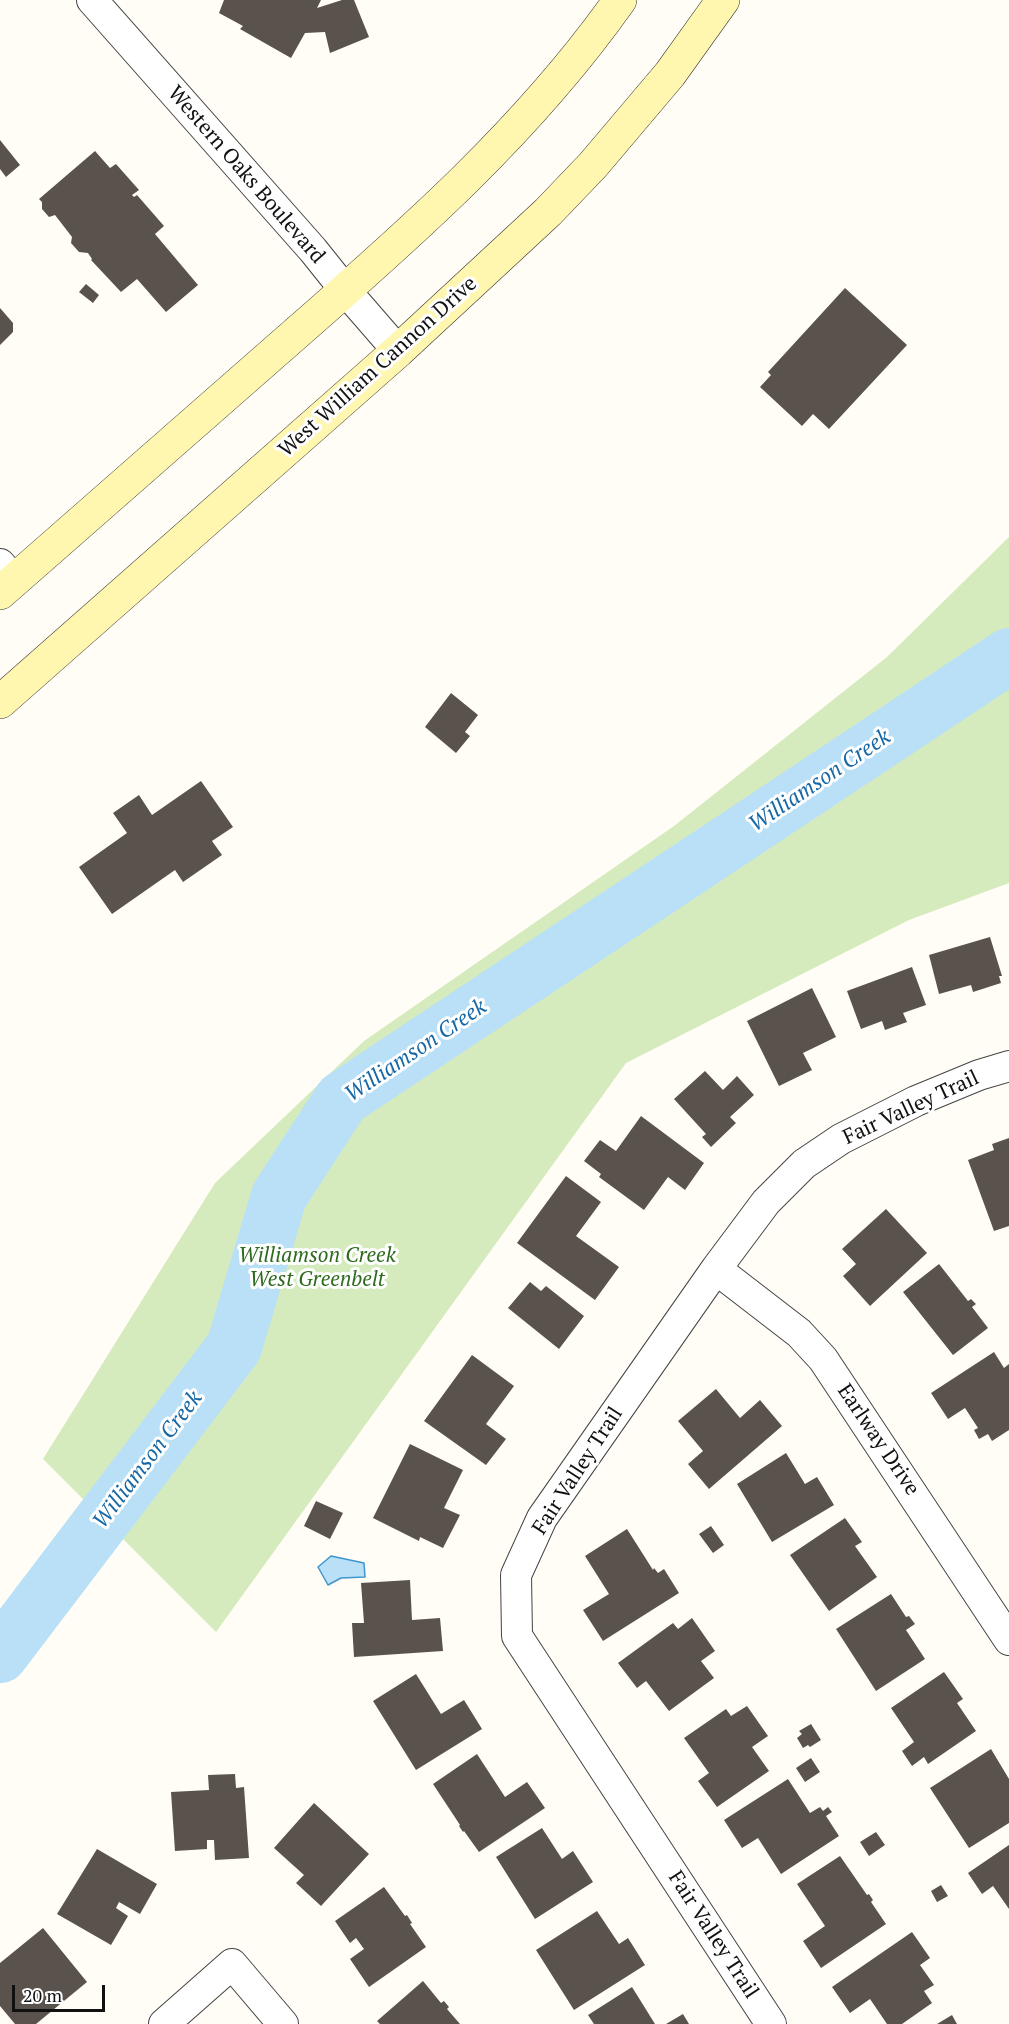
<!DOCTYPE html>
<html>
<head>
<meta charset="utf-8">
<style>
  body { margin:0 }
  #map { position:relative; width:1009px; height:2024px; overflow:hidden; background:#fffdf5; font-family:"PT Serif",serif }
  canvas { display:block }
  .scale { position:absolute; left:12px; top:1985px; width:93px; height:27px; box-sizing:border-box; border:3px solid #111; border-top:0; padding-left:8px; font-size:18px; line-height:21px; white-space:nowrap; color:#111; -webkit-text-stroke:4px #fff; paint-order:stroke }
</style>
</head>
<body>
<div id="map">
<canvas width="1009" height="2024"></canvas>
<div class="scale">20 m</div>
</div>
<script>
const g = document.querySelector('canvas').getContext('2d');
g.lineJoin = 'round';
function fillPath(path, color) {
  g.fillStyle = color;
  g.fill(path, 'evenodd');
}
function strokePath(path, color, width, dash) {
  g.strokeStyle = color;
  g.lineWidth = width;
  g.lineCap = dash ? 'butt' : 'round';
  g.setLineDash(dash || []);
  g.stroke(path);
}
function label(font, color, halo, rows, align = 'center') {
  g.font = font + ' "PT Serif",serif';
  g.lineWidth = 6;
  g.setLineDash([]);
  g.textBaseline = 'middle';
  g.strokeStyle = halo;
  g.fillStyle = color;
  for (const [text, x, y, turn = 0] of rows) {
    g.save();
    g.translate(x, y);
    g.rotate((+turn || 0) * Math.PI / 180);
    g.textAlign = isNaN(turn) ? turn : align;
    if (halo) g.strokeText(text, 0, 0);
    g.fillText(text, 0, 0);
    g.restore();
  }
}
const green = new Path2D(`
  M1009,537V883L909,920L626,1063L216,1632L43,1459L215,1183L364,1041L674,826L887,657Z`);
const water = new Path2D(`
  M331,1556L364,1563L365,1577L341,1578L328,1585L318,1567Z`);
const river = new Path2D(`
  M0,1655L234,1347L279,1196L342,1099L1009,656`);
const building = new Path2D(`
  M224,0H321L317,8L342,0H354L369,37L330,53L325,32L305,33L291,58L240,29L243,26L219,13Z
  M0,140L20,165L6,177L0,169Z
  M95,151L110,168L116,164L139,190L132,195L134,197L137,195L164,226L155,234L198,285L166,312L137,279L121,292L91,260L92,259L88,253L79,252L71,243L72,237L55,215L49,217L42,209V202L39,199Z
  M86,284L99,295L93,303L79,292Z
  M845,288L907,345L829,429L813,414L802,426L760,387L771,375L768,372Z
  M0,308L13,323V332L0,345Z
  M451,693L478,715L465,732L470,736L456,753L425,727Z
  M201,781L233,827L212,841L222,855L183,882L175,870L112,914L79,867L127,833L113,813L139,795L152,815Z
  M990,937L1002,976H999L1001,983L973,992L971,985L939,994L929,955Z
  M912,967L926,1005L903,1013L907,1022L885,1030L882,1021L861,1029L847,991Z
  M812,988L836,1037L803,1053L812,1070L779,1086L747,1021Z
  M705,1071L723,1090L737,1076L754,1095L730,1117L736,1123L711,1147L702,1137L706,1134L674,1099Z
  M641,1116L704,1163L685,1190L668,1177L644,1210L599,1177L601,1174L584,1161L600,1140L616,1151Z
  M1009,1138V1226L994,1231L968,1160L994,1150L992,1144Z
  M566,1176L601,1202L576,1236L619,1267L595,1300L517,1243Z
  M886,1209L927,1253L870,1306L843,1276L856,1264L842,1249Z
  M939,1264L968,1301L971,1299L976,1304L972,1307L988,1328L953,1355L903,1292Z
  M530,1282L541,1291L546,1286L584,1316L559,1349L508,1308Z
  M994,1352L1004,1368L1009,1364V1430L992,1441L988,1434L979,1439L974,1430L978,1428L965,1408L948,1419L931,1393Z
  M472,1355L514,1386L486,1424L506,1439L486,1465L424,1421Z
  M716,1389L740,1418L760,1400L782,1426L709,1489L688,1464L703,1451L678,1421Z
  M410,1444L463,1470L444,1508L460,1515L443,1548L420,1537L419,1541L373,1518Z
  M786,1453L805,1484L817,1477L834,1505L772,1542L737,1484Z
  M316,1501L343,1513L330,1539L304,1526Z
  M845,1518L862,1542L855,1546L877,1577L829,1611L790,1555Z
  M711,1526L724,1545L713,1553L699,1534Z
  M627,1529L653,1570L654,1568L658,1573L664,1569L679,1593L603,1641L583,1610L609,1594L585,1556Z
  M410,1580L412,1620L440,1618L443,1651L354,1657L352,1623H364L361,1583Z
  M891,1594L906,1617L909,1616L915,1624L906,1630L925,1659L876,1691L836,1629Z
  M692,1618L715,1651L701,1661L714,1678L669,1711L646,1681L637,1688L618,1663L673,1623L678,1629Z
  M944,1672L963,1699L957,1703L976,1731L928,1764L924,1757L912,1766L902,1751L914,1742L891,1708Z
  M416,1674L441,1714L464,1700L482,1729L416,1770L373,1701Z
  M747,1706L768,1736L752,1747L769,1771L717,1807L698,1781L709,1773L684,1738L726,1709L731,1716Z
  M811,1724L821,1740L810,1747L808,1745L803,1748L797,1738L802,1734L799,1731Z
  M991,1749L1009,1779V1823L969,1848L930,1788Z
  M477,1754L505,1797L527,1782L545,1808L479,1852L464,1831L463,1832L459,1826L460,1825L433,1784Z
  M811,1758L820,1772L805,1782L796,1768Z
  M235,1774L236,1788L244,1787L249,1858L215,1860L214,1840H207V1849L175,1851L171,1792L209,1790L208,1775Z
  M788,1779L810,1813L820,1807L823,1811L828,1807L832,1812L826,1816L839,1836L781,1874L758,1838L742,1848L724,1820Z
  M314,1803L369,1854L321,1906L296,1883L304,1875L274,1848Z
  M542,1828L562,1859L573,1851L593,1882L535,1919L496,1857Z
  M876,1832L885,1845L869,1856L860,1842Z
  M1009,1845V1909L993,1886L982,1894L968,1873Z
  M97,1849L157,1884L140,1914L119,1902L116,1908L128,1916L111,1945L57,1914Z
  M840,1856L867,1895L869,1894L873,1900L871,1902L886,1924L821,1968L803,1941L825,1926L797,1884Z
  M941,1885L948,1896L937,1902L931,1891Z
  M384,1887L405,1916L407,1915L412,1923L410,1924L426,1947L369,1987L350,1959L364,1949L356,1938L350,1943L335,1921Z
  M597,1911L619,1944L628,1938L645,1965L574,2010L536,1950Z
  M43,1928L87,1982L36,2024H15L0,2006V1963Z
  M912,1932L930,1958L920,1965L934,1985L924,1991L932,2003L902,2024H887L870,1999L850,2013L832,1987Z
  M423,1981L441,2003L444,2001L449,2007L447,2009L460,2024H380L377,2021Z
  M632,1987L655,2024H594L588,2015Z
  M683,2014L689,2024H666Z
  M952,2015L957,2024H937Z`);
const minor = new Path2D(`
  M92,0L313,250L345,290L398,351
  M0,564L14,580
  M716,1269L799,1333L823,1359L1009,1640
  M164,2024L232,1964L283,2024
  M771,2024L517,1636L516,1575L542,1518L716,1269L766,1202L804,1164L841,1139L916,1101L979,1075L1009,1066`);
const secondary = new Path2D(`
  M0,593C97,507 195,422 293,336C411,233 529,129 620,0
  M0,702L398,351L548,212L593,165L670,74L723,0`);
const streetNames = [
  ["Western Oaks Boulevard",246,175,49],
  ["West William Cannon Drive",378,367,-42],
  ["Fair Valley Trail",911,1108,-25],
  ["Earlway Drive",878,1440,56],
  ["Fair Valley Trail",578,1471,-57],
  ["Fair Valley Trail",713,1935,57]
];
const parkNames = [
  ["Williamson Creek",317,1256],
  ["West Greenbelt",317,1280]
];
const waterNames = [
  ["Williamson Creek",820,781,-34],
  ["Williamson Creek",416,1051,-34],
  ["Williamson Creek",148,1460,-53]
];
fillPath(green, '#d5ebbd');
fillPath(water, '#b9e0f7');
strokePath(water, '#3f96cf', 1.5);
strokePath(river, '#b9e0f7', 56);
fillPath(building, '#5a524d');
strokePath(minor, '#444', 32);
strokePath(secondary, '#333', 34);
strokePath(minor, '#fff', 30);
strokePath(secondary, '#fff6b0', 33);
label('21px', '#111', '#fff', streetNames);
label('italic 21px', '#2f6b1f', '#fff', parkNames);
label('italic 22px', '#1768a6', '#fff', waterNames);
</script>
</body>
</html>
